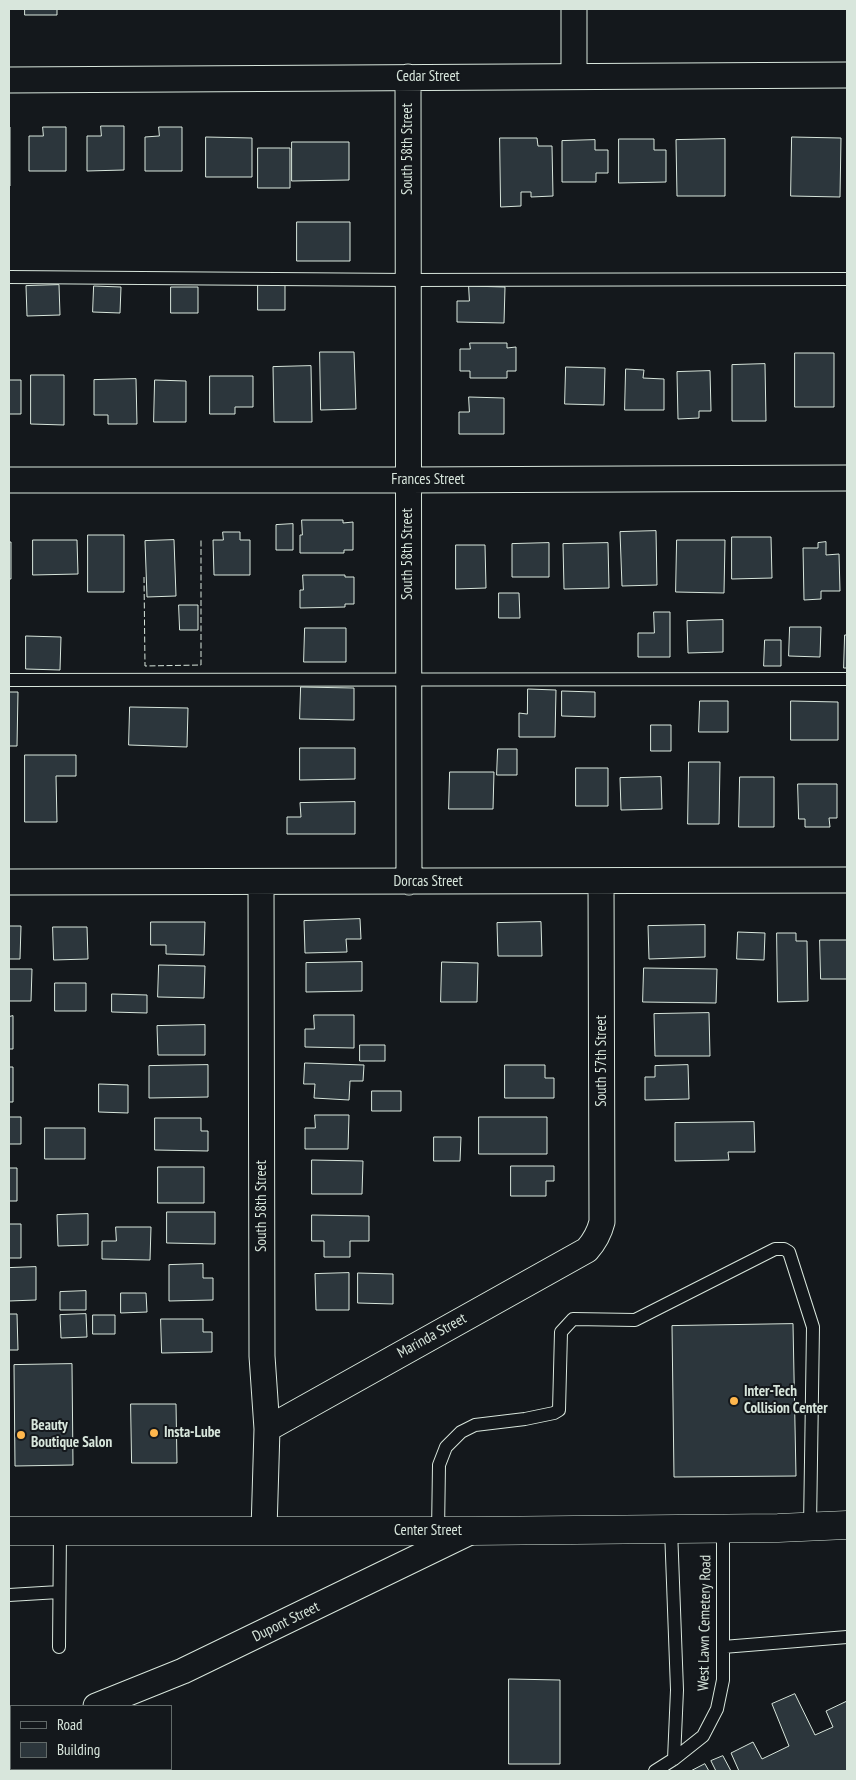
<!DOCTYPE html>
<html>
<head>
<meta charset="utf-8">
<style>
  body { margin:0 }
  #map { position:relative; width:856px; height:1780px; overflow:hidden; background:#14181c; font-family:"PT Sans Narrow",sans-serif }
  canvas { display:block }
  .frame { position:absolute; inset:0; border:10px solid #d8e6dc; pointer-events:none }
  .legend { position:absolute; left:10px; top:1705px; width:162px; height:65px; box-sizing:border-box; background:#14181c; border:1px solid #626a69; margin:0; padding:6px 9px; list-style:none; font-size:15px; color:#d8e6dc }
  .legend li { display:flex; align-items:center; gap:10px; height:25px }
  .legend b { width:25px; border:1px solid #626a69 }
</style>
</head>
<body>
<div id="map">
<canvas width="856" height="1780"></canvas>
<div class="frame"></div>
<ul class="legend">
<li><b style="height:6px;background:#14181c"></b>Road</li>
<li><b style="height:14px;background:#2c363c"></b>Building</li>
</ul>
</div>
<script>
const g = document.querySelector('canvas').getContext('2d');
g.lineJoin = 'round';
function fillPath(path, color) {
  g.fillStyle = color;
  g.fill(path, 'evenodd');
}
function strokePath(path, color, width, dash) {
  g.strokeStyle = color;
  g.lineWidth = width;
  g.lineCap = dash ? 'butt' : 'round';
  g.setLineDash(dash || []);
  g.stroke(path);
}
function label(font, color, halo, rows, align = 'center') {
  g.font = font + ' "PT Sans Narrow",sans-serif';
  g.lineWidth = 4;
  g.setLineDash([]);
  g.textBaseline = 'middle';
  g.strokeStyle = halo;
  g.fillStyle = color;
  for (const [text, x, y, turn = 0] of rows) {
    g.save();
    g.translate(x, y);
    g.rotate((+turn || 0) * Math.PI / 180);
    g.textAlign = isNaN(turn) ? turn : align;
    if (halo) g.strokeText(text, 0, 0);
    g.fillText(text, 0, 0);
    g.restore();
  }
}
const building = new Path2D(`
  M25,9H57V15H25Z
  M101,126H124V170L87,171V136H101Z
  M9,127H10V186H9Z
  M43,127H66V171H29V136H43Z
  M159,127H182V171H145V137L159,136Z
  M206,137L252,138V177H206Z
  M792,137L841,138L840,197L791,196Z
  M500,138H537L538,146H552L553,196L531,197V192H521V206L501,207Z
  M619,139H654V150H666V182L619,183Z
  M725,139V196H677L676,140Z
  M595,140V150H608V173H596V182H562V141Z
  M292,142H349V180L292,181Z
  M258,148H290V188H258Z
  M297,222H350V261H297Z
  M258,284H285V310H258Z
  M59,285L60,315L27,316L26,286Z
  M94,286L121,287L120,313L93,312Z
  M469,286L505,287L504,323L457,322V301H469Z
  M171,287H198V313H171Z
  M470,343H507V348L516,347V371H507V378H470V371H460V349H470Z
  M320,352H354L356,409L321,410Z
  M795,353H834V407H795Z
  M765,364L766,421H732V365Z
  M311,366L312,422H274L273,367Z
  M566,367L605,368L604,405L565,404Z
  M626,369L644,370L643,378L664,379V410H625Z
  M710,371L711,411H699V418L678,419L677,372Z
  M31,375H64V425L31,424Z
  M210,376H253V407H235V414H210Z
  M136,379L137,424H108V415H94V380Z
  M9,380H21V414H9Z
  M155,380L186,381V422H154Z
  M469,397L504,398V434H459V412H469Z
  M302,520H343V523L353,522V550H344V553H300V535H302Z
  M293,524V550H276V525Z
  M656,531L657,585L622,586L620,532Z
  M223,532H240V540H250V575H214L213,540H223Z
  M88,535H124V592H88Z
  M732,537H771L772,578L732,579Z
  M33,540H77L78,574L33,575Z
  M174,540L176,596L147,597L145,541Z
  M677,540H725L724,593L676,592Z
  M9,542H11V579H9Z
  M826,542V555L839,554L840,591H821V599L804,600L803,548H818V543Z
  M549,543V577H512V544Z
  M608,543L609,588L564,589L563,544Z
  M456,545H485L486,588L456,589Z
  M303,575H345V577H354V604H345V607L300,608V590H303Z
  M499,593H519L520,618H499Z
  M179,605H198V630H180Z
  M654,612H670V657H638V633H654Z
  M723,620V652L688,653L687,621Z
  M790,627H821L820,657L789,656Z
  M305,628H346V662H304Z
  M845,635H847V668H844Z
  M26,636L61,637L60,670L26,669Z
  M765,640H781V666H764Z
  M301,687L354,688V720L300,719Z
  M528,689L556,690L555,737H519V713L527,714Z
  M562,691L595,692V717L562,716Z
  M9,692H18L17,746H9Z
  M700,701H728V732H699Z
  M791,701L838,702V740H791Z
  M130,707L188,708L187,747L129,745Z
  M651,725H671V751H651Z
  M300,748H355V779L300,780Z
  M498,749H517V775H497Z
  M25,755H76V776H56L57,822H25Z
  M689,762H720L719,824H688Z
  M576,768H608V806H576Z
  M450,772H494L493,809H449Z
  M661,777L662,809L621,810L620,778Z
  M740,777H774V827H739Z
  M798,784H837V818H829L830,827H805V819H799Z
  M355,802V834H287V817H301L300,803Z
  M360,919L361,939H346L347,952L305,953L304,921Z
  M151,922H205L204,955L166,954V945H151Z
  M541,922L542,956H498L497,923Z
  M705,925V957L649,959L648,926Z
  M9,926H21L20,959H9Z
  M53,927H87L88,959L54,960Z
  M738,932L765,933L764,960L737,959Z
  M777,933H796V941H807L808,1001L778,1002Z
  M820,940H847V979H821Z
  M362,962V991L306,992V963Z
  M442,962L478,963L477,1002H441Z
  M159,965L205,966L204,998L158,997Z
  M644,968L717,969L716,1003L643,1002Z
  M9,969H32L31,1001H9Z
  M55,983H86V1011H55Z
  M112,994L147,995V1013L112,1012Z
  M709,1013L710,1056H655L654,1014Z
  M314,1015H354V1048L305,1047V1029H314Z
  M13,1016V1049H9V1017Z
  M205,1025V1055H158L157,1026Z
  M360,1045H385V1061H360Z
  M305,1063L364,1065L363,1081H350L349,1100L314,1098L315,1084H304Z
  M208,1065V1097L149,1098V1066Z
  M505,1065H545V1078H554V1098H505Z
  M688,1065L689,1099L645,1100V1077H655V1066Z
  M9,1067H13V1102H9Z
  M99,1084L128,1085V1113L99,1112Z
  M372,1091H401V1111H372Z
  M315,1115H349L348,1149H305V1128H315Z
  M9,1117H21V1144H9Z
  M479,1117H547V1154H479Z
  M155,1118H201V1131H208V1151L155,1150Z
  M754,1122L755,1152H728L729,1160L675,1161V1123Z
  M45,1128H85V1159H45Z
  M434,1137H461L460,1161H434Z
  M312,1160L363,1161L362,1194H312Z
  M511,1166H554V1181H546V1196H511Z
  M158,1167H204V1203H158Z
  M9,1168H17V1201H9Z
  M167,1212H215V1244L167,1243Z
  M88,1214V1245L58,1246L57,1215Z
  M312,1215L369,1216V1241H350V1257H324V1241H312Z
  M9,1224H21V1258H9Z
  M116,1227H151L150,1260L102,1259V1241H116Z
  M203,1264V1278H213V1300L169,1301V1265Z
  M36,1267V1300L9,1301V1268Z
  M349,1273V1310H316L315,1274Z
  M358,1273L393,1274V1304L358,1303Z
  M86,1291V1310H60V1292Z
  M121,1293H146L147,1312L121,1313Z
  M9,1314H17L18,1350H9Z
  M86,1314L87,1337L61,1338L60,1315Z
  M93,1315H115V1334H93Z
  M161,1319H203V1332H212V1352L162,1353Z
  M793,1324L796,1476L674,1477L672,1326Z
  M72,1364L73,1465L15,1466L14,1365Z
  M131,1404H176L177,1463H132Z
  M509,1679L560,1680V1764H509Z
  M795,1694L815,1735L833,1727L826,1711L847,1701V1771H739L731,1753L753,1742L762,1759L789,1746L772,1704Z
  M723,1756L731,1771H716L711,1761Z
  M705,1764L709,1771H691Z`);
const service = new Path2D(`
  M9,277L408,280L847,279
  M9,680L847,679
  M671,1529L677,1690L674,1759
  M438,1531L439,1465L446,1447L461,1432L475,1425L525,1419L554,1413L559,1410L561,1332L573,1319L635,1320L775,1249H784L789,1252L813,1327L810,1527
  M9,1595L59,1592
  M59,1647L60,1531
  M723,1647L847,1637
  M655,1771L674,1759L703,1736L717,1709L723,1680V1529`);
const minor = new Path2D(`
  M574,9V75
  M408,77L409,882
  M9,80L847,75
  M9,480H408L847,478
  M9,882L847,880
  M261,882L262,1356L267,1429L264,1530
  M267,1429L587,1250C595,1241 599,1234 602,1222L601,881
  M96,1706L183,1671L472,1531
  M9,1736L11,1735
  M111,1769L112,1771`);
const primary = new Path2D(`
  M9,1531H472L778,1528L847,1525`);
const fence = new Path2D(`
  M144,577L145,666L201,665V540`);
const markers = [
  [734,1401,5,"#ffb74d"],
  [154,1433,5,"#ffb74d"],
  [21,1435,5,"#ffb74d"]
];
const streetNames = [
  ["Cedar Street",428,77],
  ["South 58th Street",408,149,-90],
  ["Frances Street",428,480],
  ["South 58th Street",408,554,-90],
  ["Dorcas Street",428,882],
  ["South 57th Street",602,1061,-90],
  ["South 58th Street",262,1206,-90],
  ["Marinda Street",432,1336,-29],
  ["Center Street",428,1531],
  ["Dupont Street",286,1622,-26],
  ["West Lawn Cemetery Road",705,1623,-89]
];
const poiNames = [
  ["Inter-Tech",744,1392],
  ["Collision Center",744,1409],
  ["Beauty",31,1426],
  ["Boutique Salon",31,1443],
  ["Insta-Lube",164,1433]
];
fillPath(building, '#2c363c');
strokePath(building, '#d8e6dc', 1);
strokePath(service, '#d8e6dc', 14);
strokePath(minor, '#d8e6dc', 27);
strokePath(primary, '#d8e6dc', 29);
strokePath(service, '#14181c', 12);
strokePath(minor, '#14181c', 25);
strokePath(primary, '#14181c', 28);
strokePath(fence, '#d8e6dc', 1, [6, 2.5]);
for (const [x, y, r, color] of markers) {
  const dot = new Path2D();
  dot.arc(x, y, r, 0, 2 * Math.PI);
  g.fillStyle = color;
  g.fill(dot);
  strokePath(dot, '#14181c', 2);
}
label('15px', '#d8e6dc', '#14181c', streetNames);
label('bold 15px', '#d8e6dc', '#14181c', poiNames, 'left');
</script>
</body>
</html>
